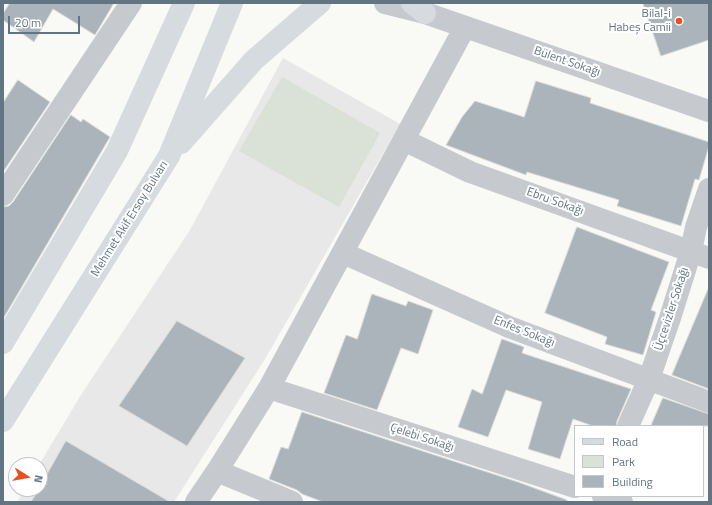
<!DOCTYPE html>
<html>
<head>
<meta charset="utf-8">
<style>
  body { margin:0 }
  #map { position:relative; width:712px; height:505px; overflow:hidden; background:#f9f9f6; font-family:"Titillium Web",sans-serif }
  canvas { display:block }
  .frame { position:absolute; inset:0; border:4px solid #627583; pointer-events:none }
  .legend { position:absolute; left:574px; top:425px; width:130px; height:72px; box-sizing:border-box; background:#fff; border:1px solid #c0c8cd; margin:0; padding:5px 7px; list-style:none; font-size:12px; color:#627583 }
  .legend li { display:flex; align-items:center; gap:8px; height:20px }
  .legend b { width:20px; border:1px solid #c0c8cd }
  .north { position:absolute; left:8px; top:457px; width:40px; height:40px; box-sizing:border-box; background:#fff; border:1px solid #c0c8cd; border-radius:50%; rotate:101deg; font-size:11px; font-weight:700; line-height:16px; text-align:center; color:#627583 }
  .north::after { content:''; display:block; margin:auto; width:14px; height:18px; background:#eb4e23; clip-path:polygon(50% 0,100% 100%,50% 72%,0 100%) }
  .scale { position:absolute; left:8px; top:16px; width:72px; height:18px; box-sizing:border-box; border:2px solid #627583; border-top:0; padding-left:5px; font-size:12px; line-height:14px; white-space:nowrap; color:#627583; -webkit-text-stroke:3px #fff; paint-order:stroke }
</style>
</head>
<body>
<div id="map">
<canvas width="712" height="505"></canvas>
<div class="frame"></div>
<ul class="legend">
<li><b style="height:5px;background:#d6dbdf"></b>Road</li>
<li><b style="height:11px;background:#dae1d7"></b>Park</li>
<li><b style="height:11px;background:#aab4ba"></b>Building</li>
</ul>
<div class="north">N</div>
<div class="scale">20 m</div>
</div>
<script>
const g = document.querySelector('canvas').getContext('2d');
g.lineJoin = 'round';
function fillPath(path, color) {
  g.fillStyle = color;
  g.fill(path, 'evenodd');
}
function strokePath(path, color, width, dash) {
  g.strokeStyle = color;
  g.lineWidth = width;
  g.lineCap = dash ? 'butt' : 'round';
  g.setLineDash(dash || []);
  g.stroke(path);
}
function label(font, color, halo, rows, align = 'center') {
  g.font = font + ' "Titillium Web",sans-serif';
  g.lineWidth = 4;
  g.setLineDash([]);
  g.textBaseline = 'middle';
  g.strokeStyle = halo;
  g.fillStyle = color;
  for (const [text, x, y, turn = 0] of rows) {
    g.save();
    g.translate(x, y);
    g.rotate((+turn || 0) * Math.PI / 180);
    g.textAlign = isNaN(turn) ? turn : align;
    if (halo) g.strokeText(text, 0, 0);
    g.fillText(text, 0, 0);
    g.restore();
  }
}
const built = new Path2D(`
  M283,58L400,124L265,359L174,502H17L25,489H40V465H39L81,395L190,230Z`);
const green = new Path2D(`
  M282,77L380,133L339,207L239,151Z`);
const building = new Path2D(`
  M10,3H114L95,35L53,9L34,42L3,20V14Z
  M643,3H709V40L661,56Z
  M18,80L50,102L3,172V103Z
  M536,81L591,98L590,103L709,142V146L699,180L695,179L681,226L617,206L619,200L527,172L526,175L446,145L462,117L475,101L524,117Z
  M71,115L81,122L83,119L110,137L3,319V207L9,206L13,202Z
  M577,227L669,262L651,310L656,312L643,355L605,344L607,337L545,313Z
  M709,287V389L672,375Z
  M372,294L406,306L408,301L433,310L418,354L401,348L377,410L324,393L346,335L357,339Z
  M177,321L245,358L187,446L119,406Z
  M502,339L524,347L522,353L631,389L617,421L616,426H593L573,419L560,459L528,449L542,402L506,390L488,437L458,427L472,389L482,394Z
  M663,398L709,414V426H651Z
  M302,412L518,482L567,500V502H323L302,494L297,490L269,479L281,447L288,449Z
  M66,441L170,502H31L39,489H40V487Z`);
const street = new Path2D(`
  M385,3L425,13L709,111
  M404,140L470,172L709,258
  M3,195L131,3
  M343,253L509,327L709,402
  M269,388L575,487
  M628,426L649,379L670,318L691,251L696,227L709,189
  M217,471L292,502
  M603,496L622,502
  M196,502L217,471L269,388L465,27`);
const secondary = new Path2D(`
  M412,3L425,13`);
const primary = new Path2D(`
  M181,143L254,60L320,3
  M3,343L117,151L184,3
  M3,421L169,156L232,3`);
const markers = [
  [679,21,4,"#eb4e23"]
];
const poiNames = [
  ["Bilal-i",671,14],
  ["Habeş Camii",671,28]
];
const streetNames = [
  ["Bülent Sokağı",567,62,19],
  ["Ebru Sokağı",555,202,20],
  ["Mehmet Akif Ersoy Bulvarı",130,219,-58],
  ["Üçcevizler Sokağı",672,309,-72],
  ["Enfes Sokağı",524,332,22],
  ["Çelebi Sokağı",422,438,18]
];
fillPath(built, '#e7e8e7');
fillPath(green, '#dae1d7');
fillPath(building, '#aab4ba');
strokePath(building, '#dbdbd8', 1);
strokePath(street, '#c6cace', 22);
strokePath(secondary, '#d6dbdf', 22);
strokePath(primary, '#d6dbdf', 22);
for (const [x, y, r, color] of markers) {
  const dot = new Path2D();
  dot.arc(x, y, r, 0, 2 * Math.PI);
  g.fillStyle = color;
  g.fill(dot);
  strokePath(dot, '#fff', 1.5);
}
label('12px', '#627583', '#fff', poiNames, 'right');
label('12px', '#627583', '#fff', streetNames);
</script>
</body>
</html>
